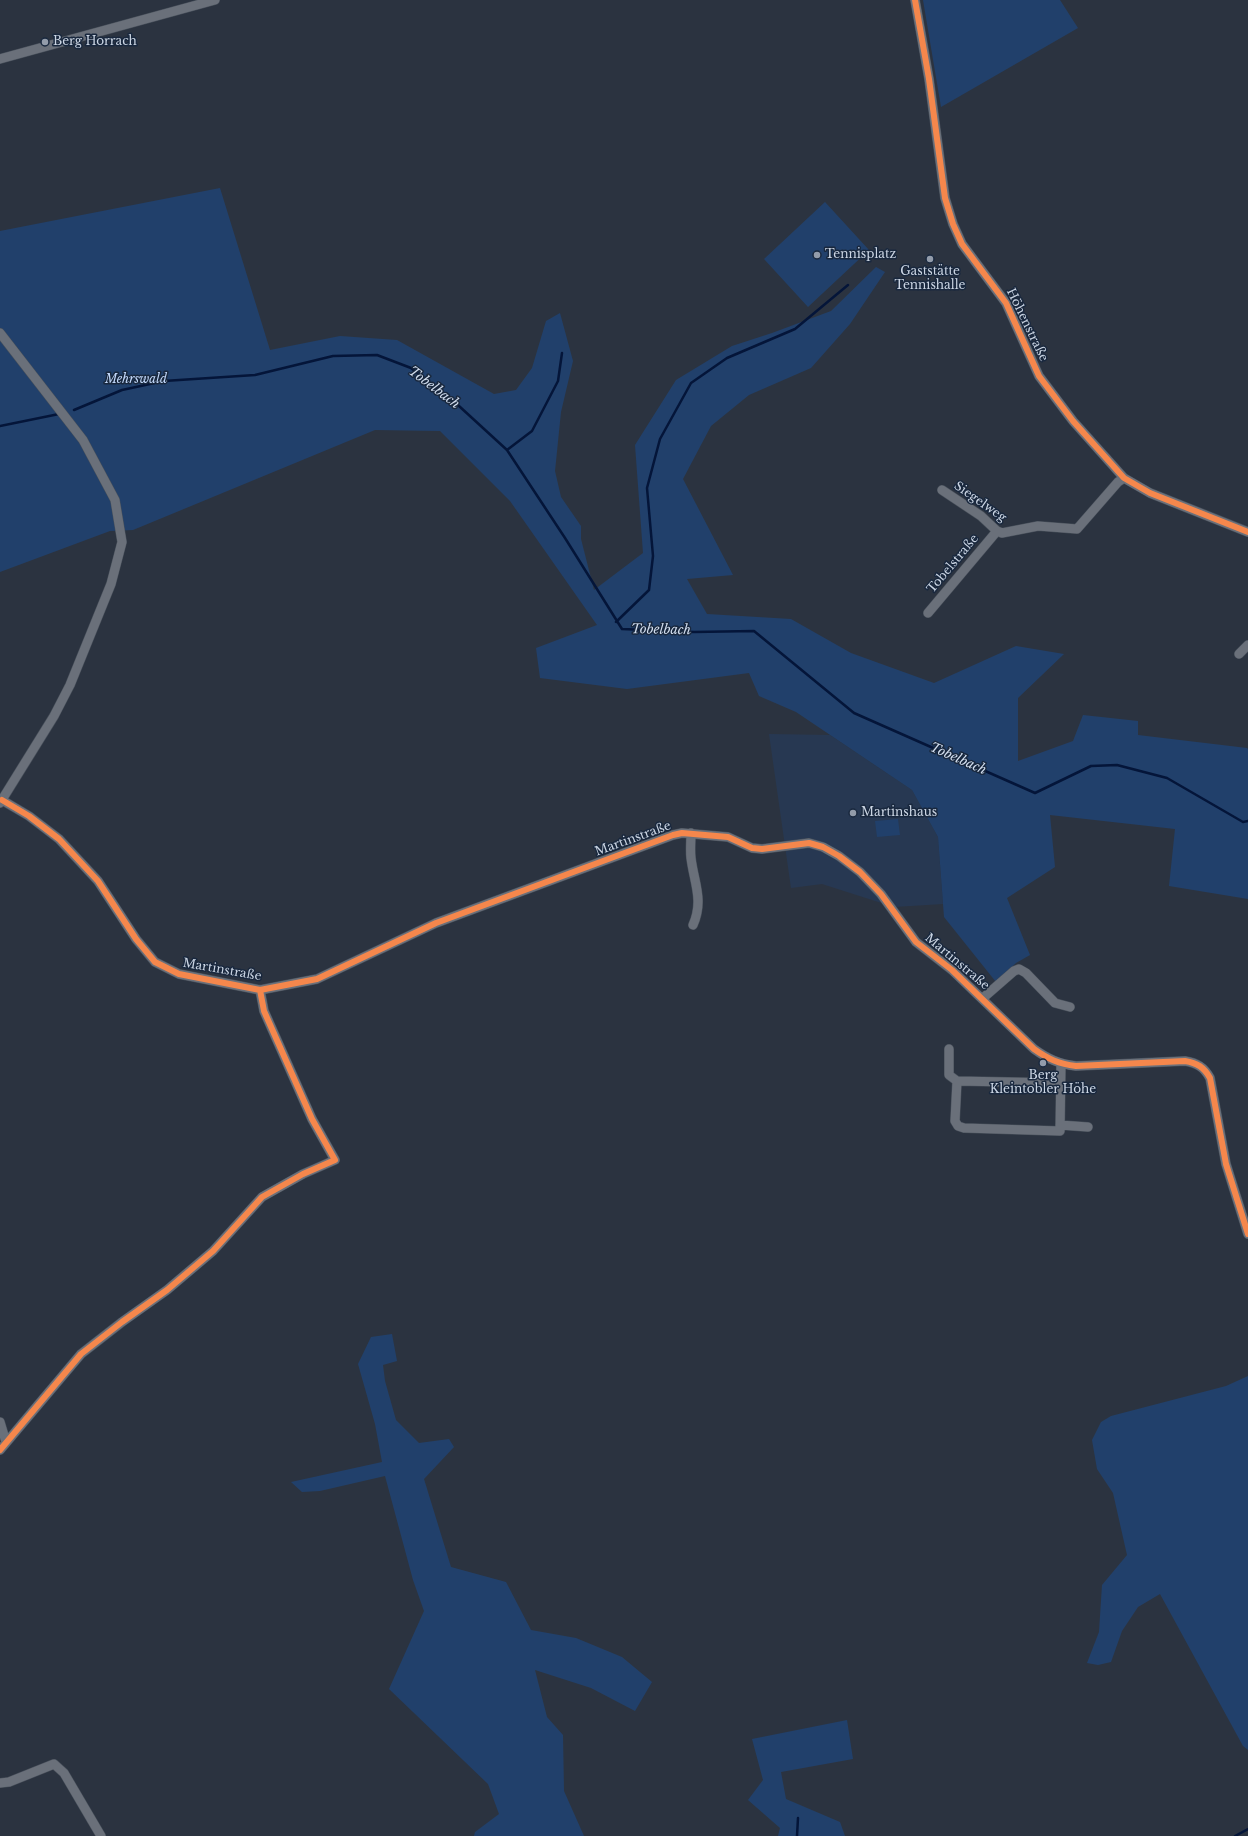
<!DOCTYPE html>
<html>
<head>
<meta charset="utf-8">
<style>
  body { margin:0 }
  canvas { display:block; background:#2b3340 }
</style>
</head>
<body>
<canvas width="1248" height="1836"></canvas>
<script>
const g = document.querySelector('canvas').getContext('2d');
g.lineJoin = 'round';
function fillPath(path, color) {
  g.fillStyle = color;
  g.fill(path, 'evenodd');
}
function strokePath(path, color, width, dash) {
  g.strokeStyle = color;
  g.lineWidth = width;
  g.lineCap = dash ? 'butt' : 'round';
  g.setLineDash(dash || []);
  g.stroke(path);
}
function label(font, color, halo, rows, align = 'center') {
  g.font = font + ' "Libre Baskerville",serif';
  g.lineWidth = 3;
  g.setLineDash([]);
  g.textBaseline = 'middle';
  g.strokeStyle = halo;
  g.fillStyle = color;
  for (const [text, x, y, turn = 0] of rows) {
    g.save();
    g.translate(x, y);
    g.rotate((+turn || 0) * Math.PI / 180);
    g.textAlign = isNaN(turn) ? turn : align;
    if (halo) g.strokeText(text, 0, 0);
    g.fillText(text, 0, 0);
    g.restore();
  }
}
const built = new Path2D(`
  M769,734L830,735L912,790L938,837L943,904L894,907L822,884L791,888Z`);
const green = new Path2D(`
  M923,0H1060L1078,28L941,107Z
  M220,188L270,350L340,336L397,340L494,394L516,390L532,368L546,321L560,313L573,361L561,412L555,471L561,497L581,526V539L594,590L643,553L635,445L676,380L732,346L772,333L831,311L876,267L885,272L850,324L811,368L749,395L711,426L683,479L733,575L687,579L707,614L791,619L851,653L934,683L1016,646L1064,654L1018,698V761L1073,741L1083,715L1138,721V735L1247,748L1248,749V899L1169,886L1175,829L1050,815L1055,867L1007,898L1030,955L1016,963L996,982L944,917L938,837L912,790L796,712L759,696L749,673L627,689L540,678L536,648L597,625L510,501L440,431L375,430L133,530L110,531L0,572V231Z
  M825,202L869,250L808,307L764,259Z
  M898,819L900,835L877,837L875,821Z
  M392,1334L397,1361L383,1365L385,1381L396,1420L419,1443L449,1439L454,1447L424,1479L451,1567L506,1582L531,1630L576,1638L622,1657L652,1682L635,1711L591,1688L535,1670L547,1717L563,1735L564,1791L584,1836H474L475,1832L499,1814L488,1784L389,1689L424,1611L413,1580L385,1476L320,1491L302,1492L291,1482L382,1462L375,1424L358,1364L371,1337Z
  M1248,1376V1750L1243,1746L1160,1594L1138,1607L1122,1631L1111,1662L1098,1665L1087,1663L1099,1632L1102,1585L1127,1555L1113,1493L1097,1469L1092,1440L1101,1422L1111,1416L1226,1386Z
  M847,1720L853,1759L781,1772L786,1799L840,1822L845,1836H778L780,1828L748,1800L763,1780L752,1739Z`);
const stream = new Path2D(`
  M74,410L122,390L164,381L255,375L333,356L377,355L411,368L459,406L507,450L565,538L622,629L694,632L754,631L854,713L1035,793L1091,766L1117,765L1167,778L1243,822L1248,821
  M0,426L59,414
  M507,450L532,431L558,381L562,353
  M616,622L649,590L653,556L647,488L660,439L691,383L727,358L795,329L848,285
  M797,1836L798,1818
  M1235,1836L1248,1829`);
const minor = new Path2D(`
  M915,0L929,79L945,198L953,224L962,244L1006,303L1039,376L1073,421L1124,478L1150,493L1248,532
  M0,59L215,0
  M0,333L83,440L115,500L122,542L111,584L70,685L54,716L0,803
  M942,490L981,516L997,531L1002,533L1038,526L1077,529L1118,482L1124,478
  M928,613L997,531
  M1239,654L1248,645
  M2,800L29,816L59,839L98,881L136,939L155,962L179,974L260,990L317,979L436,923L673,835L682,833L728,837L752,848L762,849L809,843L823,847L839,856L860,872L881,894L916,942L952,970L1034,1049C1048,1059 1059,1064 1076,1066L1185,1061C1197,1063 1204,1067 1210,1078L1226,1164L1248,1234
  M691,833C691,841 690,850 691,858C694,883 704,900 693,925
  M983,998L1014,971L1019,969L1026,973L1055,1003L1070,1007
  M949,1049V1075L957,1081
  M1060,1083L957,1081L955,1121L958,1126L964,1128L1060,1131L1061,1064
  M1060,1125L1088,1127
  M0,1422L6,1442
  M0,1450L81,1354L122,1322L167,1290L213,1251L262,1197L303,1174L335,1160L312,1119L264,1011L260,990
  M0,1783L9,1782L54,1764L64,1773L101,1836`);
const cycleway = new Path2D(`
  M915,0L929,79L945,198L953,224L962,244L1006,303L1039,376L1073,421L1124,478L1150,493L1248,532
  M2,800L29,816L59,839L98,881L136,939L155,962L179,974L260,990L317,979L436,923L673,835L682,833L728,837L752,848L762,849L809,843L823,847L839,856L860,872L881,894L916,942L952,970L1034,1049C1048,1059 1059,1064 1076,1066L1185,1061C1197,1063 1204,1067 1210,1078L1226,1164L1248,1234
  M0,1450L81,1354L122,1322L167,1290L213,1251L262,1197L303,1174L335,1160L312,1119L264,1011L260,990`);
const markers = [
  [45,42,4,"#939caa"],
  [817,255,4,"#939caa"],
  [930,259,4,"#939caa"],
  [853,813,4,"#939caa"],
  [1043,1063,4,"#939caa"]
];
const poiNames = [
  ["Berg Horrach",53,42],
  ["Tennisplatz",825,255],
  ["Gaststätte",930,272,"center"],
  ["Tennishalle",930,286,"center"],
  ["Martinshaus",861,813],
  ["Berg",1043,1076,"center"],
  ["Kleintobler Höhe",1043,1090,"center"]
];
const streetNames = [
  ["Höhenstraße",1027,325,64],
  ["Siegelweg",980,502,35],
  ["Tobelstraße",953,564,-50],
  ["Martinstraße",633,839,-20],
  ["Martinstraße",957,962,40],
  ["Martinstraße",222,970,10]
];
const parkNames = [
  ["Mehrswald",136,380]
];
const waterNames = [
  ["Tobelbach",434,388,37],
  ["Tobelbach",661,630,1],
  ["Tobelbach",958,759,24]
];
fillPath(built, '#273852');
fillPath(green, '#21406b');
strokePath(stream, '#041539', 2.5);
strokePath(minor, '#48505b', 10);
strokePath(minor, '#6a707a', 9);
strokePath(cycleway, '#f5874c', 6);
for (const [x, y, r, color] of markers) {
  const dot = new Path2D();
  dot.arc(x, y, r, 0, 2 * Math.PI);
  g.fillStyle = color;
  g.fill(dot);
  strokePath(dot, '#19283e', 1.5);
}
label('12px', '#cbd5e3', '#19283e', poiNames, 'left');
label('12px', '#cbd5e3', '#19283e', streetNames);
label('italic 12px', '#c3d9fb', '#19283e', parkNames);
label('italic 13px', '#d2deef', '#19283e', waterNames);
</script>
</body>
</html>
